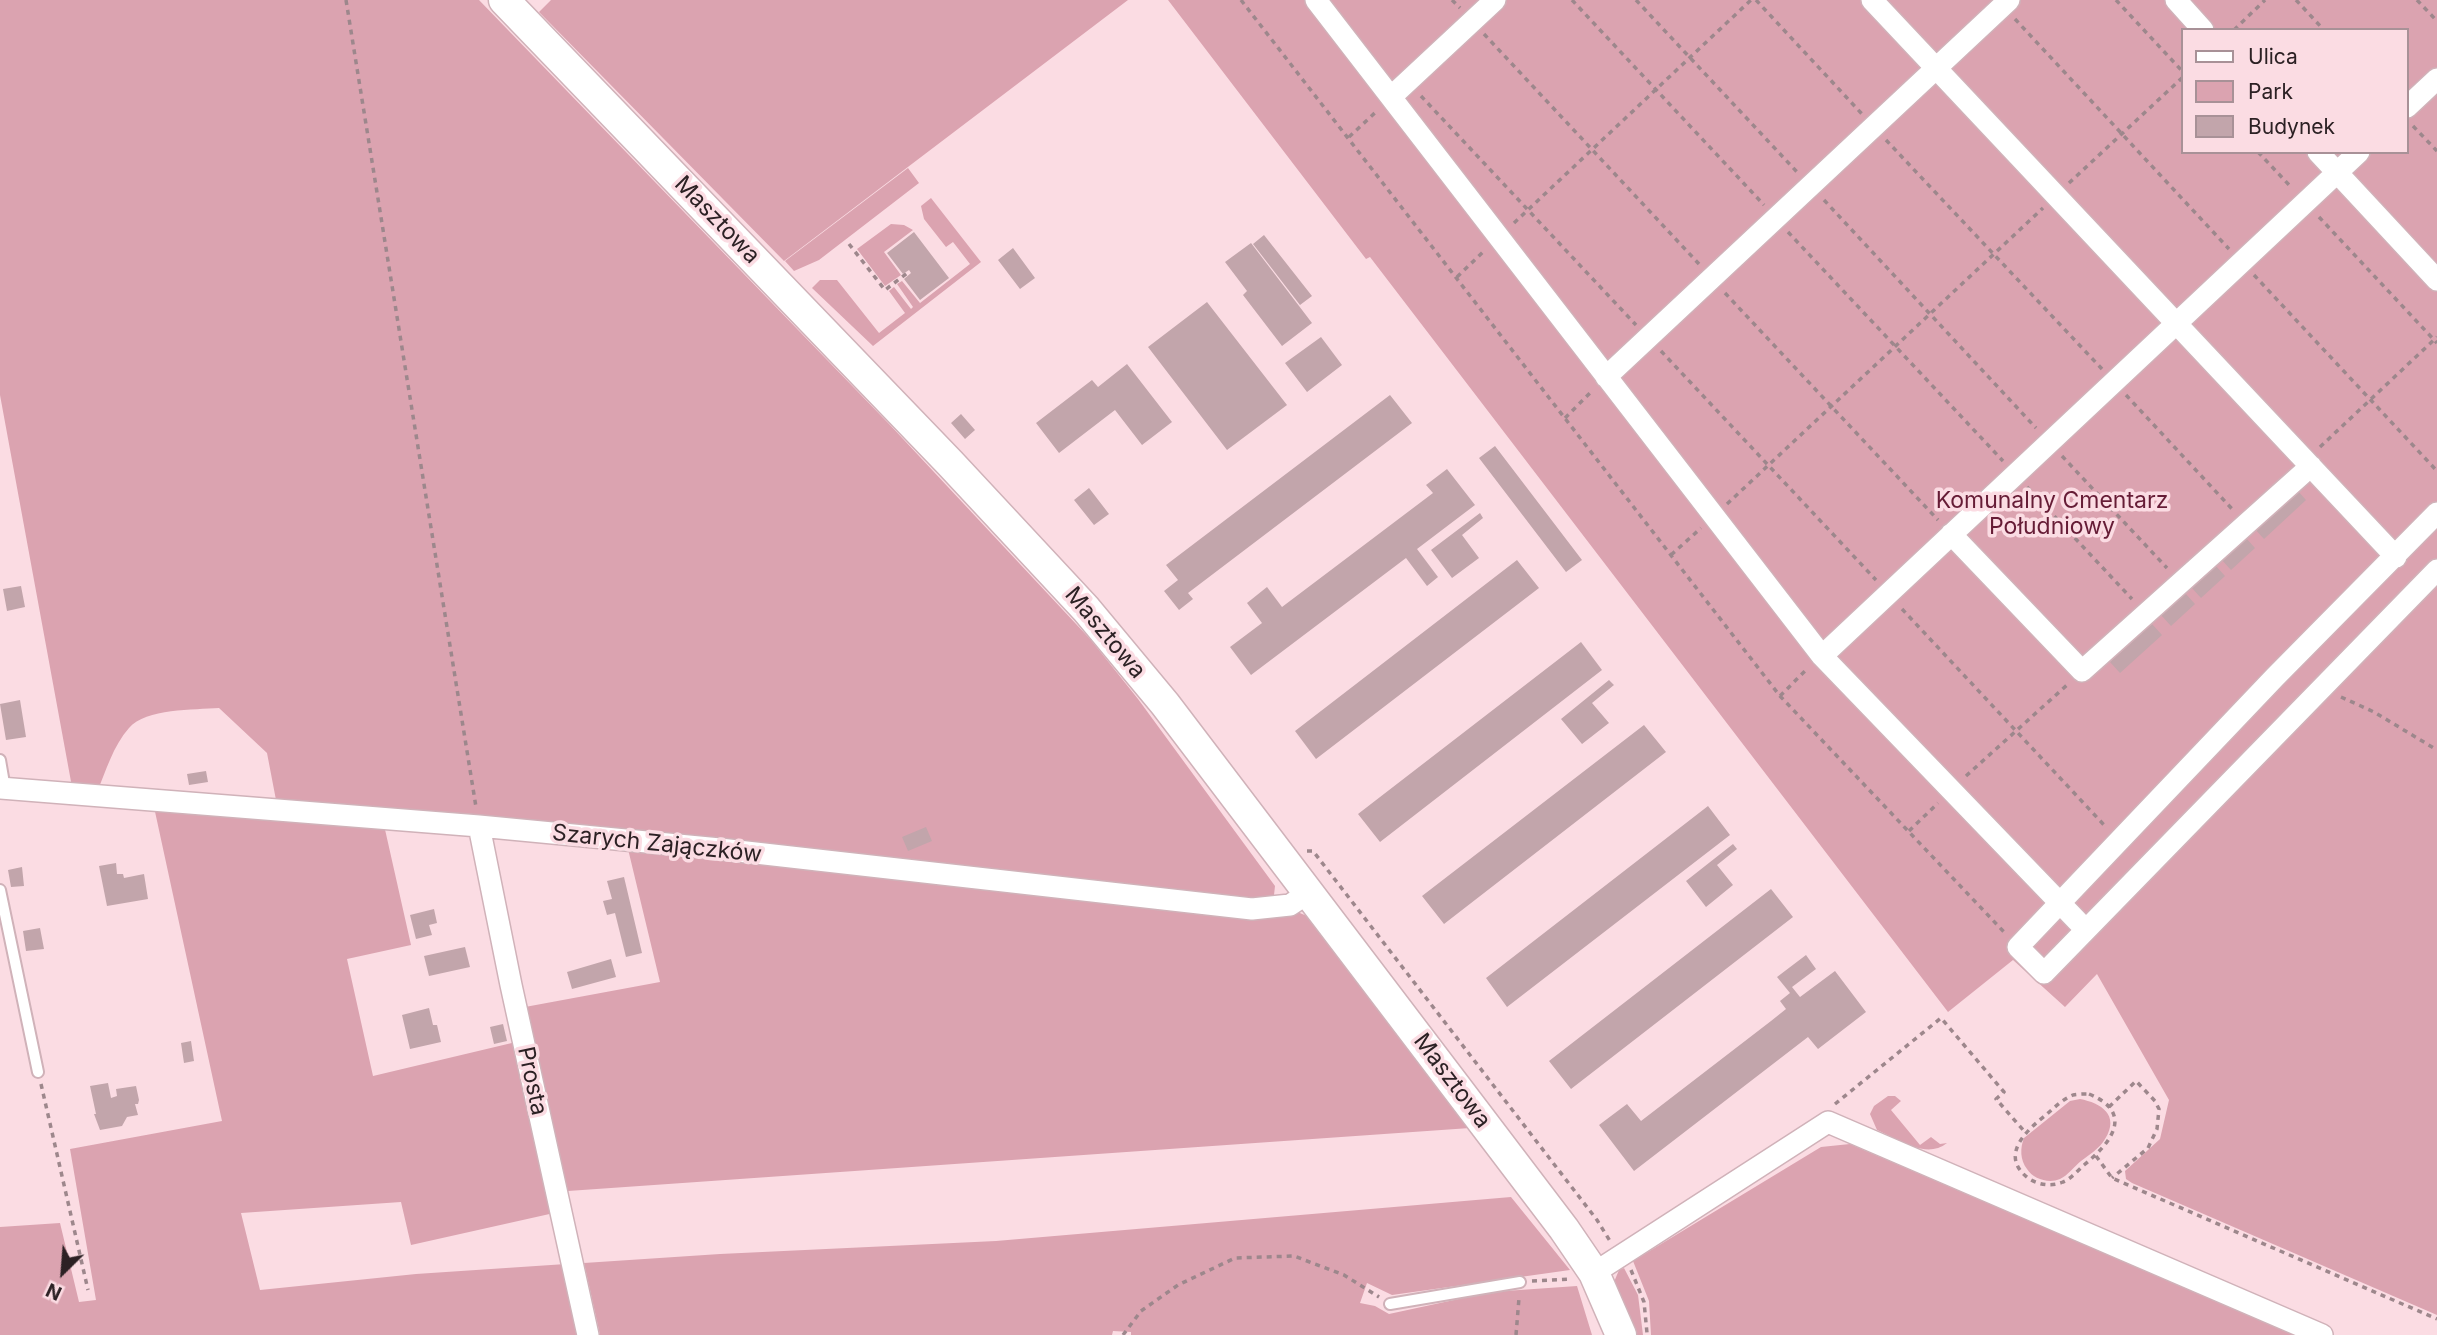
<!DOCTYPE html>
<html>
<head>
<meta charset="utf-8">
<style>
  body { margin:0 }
  #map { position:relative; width:2437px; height:1335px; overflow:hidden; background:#fbdce3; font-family:Inter,sans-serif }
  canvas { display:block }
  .legend { position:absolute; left:2181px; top:28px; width:228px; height:126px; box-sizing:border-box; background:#fbdce3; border:2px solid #a89197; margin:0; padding:9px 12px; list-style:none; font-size:21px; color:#2c2124 }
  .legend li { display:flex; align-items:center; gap:14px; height:35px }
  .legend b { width:35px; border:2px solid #a89197 }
  .north { position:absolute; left:28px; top:1237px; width:70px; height:70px; -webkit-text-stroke:5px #fbdce3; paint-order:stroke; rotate:205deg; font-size:19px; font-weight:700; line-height:28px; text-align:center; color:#2c2124 }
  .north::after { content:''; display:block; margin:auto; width:24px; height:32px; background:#2c2124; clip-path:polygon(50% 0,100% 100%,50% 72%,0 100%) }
</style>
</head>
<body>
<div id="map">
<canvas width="2437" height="1335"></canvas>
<ul class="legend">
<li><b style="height:9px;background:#fff"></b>Ulica</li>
<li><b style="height:19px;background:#dba3b0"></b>Park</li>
<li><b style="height:19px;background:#c2a5ab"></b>Budynek</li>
</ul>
<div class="north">N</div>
</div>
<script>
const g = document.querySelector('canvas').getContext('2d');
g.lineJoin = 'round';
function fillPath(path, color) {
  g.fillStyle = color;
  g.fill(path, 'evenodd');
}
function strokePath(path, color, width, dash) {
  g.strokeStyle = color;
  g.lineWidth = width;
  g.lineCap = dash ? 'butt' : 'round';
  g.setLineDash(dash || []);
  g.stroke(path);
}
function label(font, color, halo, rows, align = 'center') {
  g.font = font + ' Inter,sans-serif';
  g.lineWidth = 7;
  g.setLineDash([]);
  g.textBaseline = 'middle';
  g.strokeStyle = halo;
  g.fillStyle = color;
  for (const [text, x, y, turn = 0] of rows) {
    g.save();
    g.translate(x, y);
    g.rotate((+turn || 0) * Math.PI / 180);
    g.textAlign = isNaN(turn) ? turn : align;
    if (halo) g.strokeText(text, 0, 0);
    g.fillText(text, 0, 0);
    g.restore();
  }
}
const green = new Path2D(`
  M0,0H479L891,426L1091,640L1138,699L1275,886L1274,895L1250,901L276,800L267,753L219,708C194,710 146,708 129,728C113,746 106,771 97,792L72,787L0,395Z
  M551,0H1128L784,261L539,12Z
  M1168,0H2437V1315L2132,1183L2126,1179L2125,1171L2160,1139L2169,1100L2097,974L2065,1007L2013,960L1948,1012L1370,257L1366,259ZM2183,30H2407V152H2183Z
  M908,168L919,183L819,260L794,271L785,261Z
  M931,198L981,262L873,346L812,288L820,280H837L879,333L905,313L889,291L894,287L911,309L913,307L897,284L902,281L920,303L970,264L953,242L946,247L924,219L921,206Z
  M891,224L904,225L913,230L884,252L901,275L885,286L857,249Z
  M154,807L384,825L411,945L347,959L373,1076L516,1042L554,1213L411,1245L401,1202L241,1213L260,1290L416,1274L566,1264L582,1335H0V1227L60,1223L79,1302L96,1300L70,1149L222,1121Z
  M628,849L1295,911L1307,916L1321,932L1470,1128L568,1191L525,1007L660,982Z
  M1888,1096H1895L1901,1101L1891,1110L1920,1145L1931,1137L1940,1144L1947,1143C1926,1160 1898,1139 1877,1130L1870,1114L1874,1106Z
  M2080,1099C2101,1103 2120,1115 2105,1139C2100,1148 2089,1155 2081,1161C2075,1166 2067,1176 2060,1179C2049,1184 2033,1179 2027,1169C2020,1160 2020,1148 2024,1138L2070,1101Z
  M1850,1144L2295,1335H1651L1649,1301L1633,1261L1821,1147Z
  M1511,1197L1570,1270L1392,1295L1367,1283L1360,1303L1375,1306L1389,1314L1491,1292L1577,1286L1592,1335H1131V1332L1113,1331L1112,1335H600L584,1263L720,1254L996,1241Z
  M1624,1268L1638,1295L1643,1335H1634L1614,1282L1619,1270Z`);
const building = new Path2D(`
  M914,232L949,278L920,300L904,279L911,273L909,270L903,274L887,253Z
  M1264,235L1312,296L1300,305L1253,244Z
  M1251,243L1312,323L1282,346L1243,295L1247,291L1225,262Z
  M1013,248L1035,278L1020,289L998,260Z
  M1207,302L1287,405L1227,450L1148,347Z
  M1321,337L1342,365L1307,392L1285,363Z
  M1127,364L1172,422L1142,445L1115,410L1059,453L1036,423L1092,380L1098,387Z
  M1390,395L1412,423L1188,593L1193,599L1179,610L1164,591L1178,580L1166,565Z
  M961,414L975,430L965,439L951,423Z
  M1495,446L1582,560L1566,572L1479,458Z
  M1447,469L1475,505L1417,549L1438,577L1427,586L1406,558L1251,675L1230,647L1262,623L1247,603L1267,587L1282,607L1433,493L1426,485Z
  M1089,488L1109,514L1094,525L1074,500Z
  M2296,489L2306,500L2264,539L2254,528Z
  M1480,513L1483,518L1462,535L1479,558L1452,578L1431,550Z
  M2245,537L2255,548L2231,570L2221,559Z
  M1517,560L1539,588L1316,759L1295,731Z
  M2215,565L2225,576L2201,598L2191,587Z
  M21,586L25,607L7,611L3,589Z
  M2185,593L2195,604L2171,626L2161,615Z
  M2152,624L2162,635L2120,673L2110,662Z
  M1581,642L1602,670L1380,842L1358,814Z
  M1609,680L1614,685L1592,703L1609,723L1582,744L1561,719Z
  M20,700L26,737L6,740L0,704Z
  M1644,725L1666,752L1444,924L1422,896Z
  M206,771L208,782L189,785L187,774Z
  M1708,806L1730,835L1507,1007L1486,978Z
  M926,827L932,841L908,851L902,837Z
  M1733,844L1737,849L1717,865L1733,885L1706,907L1686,881Z
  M116,863L117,874H123L124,878L144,874L148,899L107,906L99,866Z
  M22,867L24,886L11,887L8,870Z
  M624,877L642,953L626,957L615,913L607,915L603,901L612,899L607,881Z
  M1771,889L1793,917L1571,1089L1549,1061Z
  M434,909L437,923L429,925L432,935L416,939L410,915Z
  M40,928L44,949L26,951L23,931Z
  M465,947L470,967L429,976L424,956Z
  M1806,955L1816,969L1792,987L1800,997L1835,971L1866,1012L1818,1049L1808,1037L1634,1171L1599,1125L1627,1104L1641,1121L1771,1021L1786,1009L1780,1001L1790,993L1777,977Z
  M611,959L616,977L572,989L567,972Z
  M429,1008L433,1025H437L441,1042L410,1049L402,1015Z
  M503,1024L507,1041L494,1044L490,1027Z
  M191,1041L194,1061L184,1063L181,1043Z
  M108,1083L111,1098L117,1096L116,1089L136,1086L139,1100L138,1104H135L138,1115L127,1117L122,1126L100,1130L94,1114H96L90,1086Z`);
const path = new Path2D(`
  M346,0L476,807
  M1241,0L1780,696L2004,932
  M1452,0L1460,8
  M1572,0L1764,205
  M1636,0L1797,172
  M1756,0L1862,114
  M2116,0L2183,72
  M2296,0L2324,30
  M2417,0L2437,21
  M2015,19L2229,249
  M2234,30L2265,0
  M1484,34L1699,264
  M1421,96L1636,325
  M2413,126L2437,151
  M1349,137L1378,110
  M1886,140L2102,369
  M2258,152L2292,188
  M2069,183L2183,77
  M1824,200L2036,428
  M2319,217L2437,343
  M1514,223L1751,0
  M1788,232L2003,461
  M849,244L885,290L910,271
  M2254,275L2437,471
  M1457,277L1485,250
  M1725,293L1938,520
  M1661,351L1876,580
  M2126,395L2233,510
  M1565,418L1593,390
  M2320,447L2437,337
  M2062,456L2167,568
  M2027,487L2132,599
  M1727,504L2043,208
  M1671,555L1701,528
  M1902,609L2105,826
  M1780,696L1808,668
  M2341,697L2374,712L2437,750
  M1966,776L2067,685
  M1909,831L1938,803
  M1307,851H1313L1597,1220L1610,1241
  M41,1084L88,1290
  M2089,1094C2135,1113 2111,1143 2084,1165C2078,1170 2071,1179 2063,1182C2051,1187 2038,1185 2028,1178C1998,1155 2028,1129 2047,1114C2055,1107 2063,1099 2073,1095C2078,1094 2084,1094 2089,1094Z
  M1835,1104L1941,1018L2004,1092L1996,1099L2025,1132
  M2109,1107L2136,1081L2155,1101L2159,1109L2157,1129L2148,1148L2112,1178
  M2096,1156L2112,1178L2437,1319
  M1631,1270L1644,1302L1647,1333
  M1532,1281L1570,1279
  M1123,1335L1141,1311L1178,1285L1235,1258L1294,1256L1344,1275L1379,1297
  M1516,1335L1519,1298`);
const lane = new Path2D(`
  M0,760L5,789
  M0,890L38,1072
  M1390,1304L1520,1282`);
const street = new Path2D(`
  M1316,0L1822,656L2086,930
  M1872,0L2396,557
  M2176,0L2203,30
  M1391,97L1495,0
  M2407,107L2437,79
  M2318,152L2437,280
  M1606,377L2009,0
  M2437,513L2275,677L2018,947L2044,973L2437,570
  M1951,534L2082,671L2311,466
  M1822,656L2359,152
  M0,788L479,826L720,849L1252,909L1290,905L1308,893
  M479,826L511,985L588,1335
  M1594,1273L1828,1122L2322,1335`);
const secondary = new Path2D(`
  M504,0L950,463L1086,609L1165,704L1564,1229L1594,1273L1621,1335`);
const streetNames = [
  ["Masztowa",717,220,46],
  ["Masztowa",1105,633,50],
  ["Szarych Zajączków",657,844,6],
  ["Prosta",532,1081,78],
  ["Masztowa",1452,1081,53]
];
const parkNames = [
  ["Komunalny Cmentarz",2052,501],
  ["Południowy",2052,527]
];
fillPath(green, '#dba3b0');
fillPath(building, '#c2a5ab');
strokePath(lane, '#d0b2b9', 14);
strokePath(street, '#d0b2b9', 24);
strokePath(secondary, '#d0b2b9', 33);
strokePath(path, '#9d878c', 3.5, [5, 5]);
strokePath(lane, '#fff', 10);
strokePath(street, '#fff', 21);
strokePath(secondary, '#fff', 30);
label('23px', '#2c2124', '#fbdce3', streetNames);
label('23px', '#661c36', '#fbdce3', parkNames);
</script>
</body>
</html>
